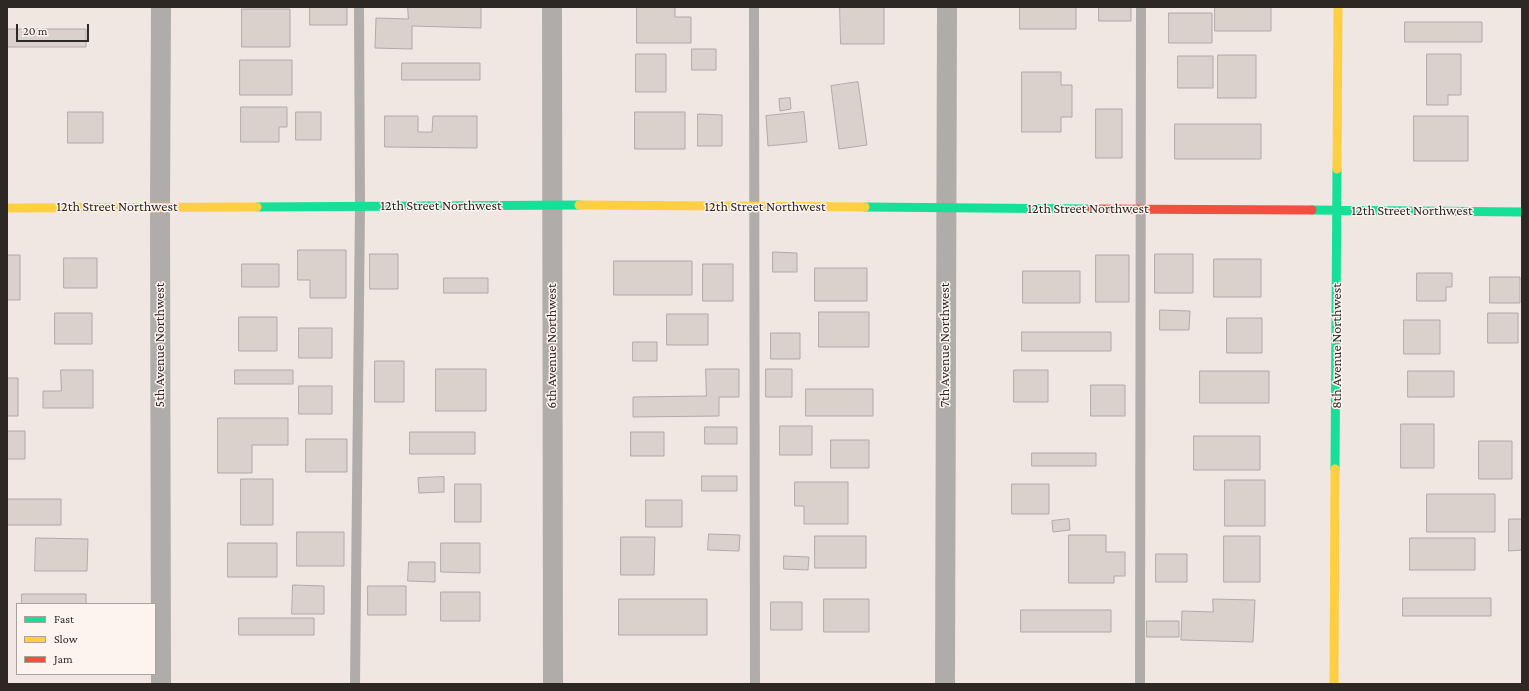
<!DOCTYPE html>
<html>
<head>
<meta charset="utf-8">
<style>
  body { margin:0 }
  #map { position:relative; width:1529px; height:691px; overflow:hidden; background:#f0e7e3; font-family:"Crimson Pro",serif }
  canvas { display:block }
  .frame { position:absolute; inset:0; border:8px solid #2e2825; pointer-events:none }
  .legend { position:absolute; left:16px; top:603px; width:140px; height:72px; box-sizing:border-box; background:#fdf3ef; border:1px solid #aaa29e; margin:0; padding:5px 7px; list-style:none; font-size:12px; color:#2e2825 }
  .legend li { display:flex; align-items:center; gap:8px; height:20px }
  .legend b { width:20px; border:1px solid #aaa29e }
  .scale { position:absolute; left:16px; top:24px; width:73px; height:18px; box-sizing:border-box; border:2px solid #2e2825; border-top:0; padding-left:5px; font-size:12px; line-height:14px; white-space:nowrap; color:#2e2825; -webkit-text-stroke:3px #fdf3ef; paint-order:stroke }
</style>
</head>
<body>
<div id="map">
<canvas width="1529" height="691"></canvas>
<div class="frame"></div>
<ul class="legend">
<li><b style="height:5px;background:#16e098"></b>Fast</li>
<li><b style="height:5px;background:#ffcf43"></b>Slow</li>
<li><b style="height:5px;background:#f24e42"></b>Jam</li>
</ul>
<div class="scale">20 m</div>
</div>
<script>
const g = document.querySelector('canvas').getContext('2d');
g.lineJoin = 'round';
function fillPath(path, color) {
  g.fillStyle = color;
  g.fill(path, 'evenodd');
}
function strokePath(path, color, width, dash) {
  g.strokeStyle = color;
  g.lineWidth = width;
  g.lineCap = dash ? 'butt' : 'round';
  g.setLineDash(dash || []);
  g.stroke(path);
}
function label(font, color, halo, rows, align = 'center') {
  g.font = font + ' "Crimson Pro",serif';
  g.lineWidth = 3;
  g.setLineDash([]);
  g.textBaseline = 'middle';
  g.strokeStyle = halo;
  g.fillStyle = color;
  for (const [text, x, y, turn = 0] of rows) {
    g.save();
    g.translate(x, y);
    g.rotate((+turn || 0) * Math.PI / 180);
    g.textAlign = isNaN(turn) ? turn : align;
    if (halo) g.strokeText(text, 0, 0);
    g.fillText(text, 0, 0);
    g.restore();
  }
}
const building = new Path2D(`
  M310,7H347V25H310Z
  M408,7H481V28L412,26V49L375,48L376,18L408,19Z
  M637,7H675V17H691V43H637Z
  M840,7H884V44H841Z
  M1020,7H1076V29H1020Z
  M1099,7H1131V21H1099Z
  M1215,7H1271V31H1215Z
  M242,9H290V47H242Z
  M1169,13H1212V43H1169Z
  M1405,22H1482V42H1405Z
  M7,29H86V47H7Z
  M692,49H716V70H692Z
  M636,54H666V92H636Z
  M1427,54H1461V95H1448V105H1427Z
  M1218,55H1256V98H1218Z
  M1178,56H1213V88H1178Z
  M240,60H292V95H240Z
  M402,63H480V80H402Z
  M1022,72H1061V85H1072V117H1061V132H1022Z
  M858,82L867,145L839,149L831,86Z
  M790,98L791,109L780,111L779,99Z
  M241,107H287V127H279V142H241Z
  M1096,109H1122V158H1096Z
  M68,112H103V143H68Z
  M296,112H321V140H296Z
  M635,112H685V149H635Z
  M804,112L807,142L768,146L766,116Z
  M698,114L722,115V146H698Z
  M385,116H418V132H432L433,116H477V148L385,147Z
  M1414,116H1468V161H1414Z
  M1175,124H1261V159H1175Z
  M298,250H346V298H310V280H298Z
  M773,252L797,253V272H773Z
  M370,254H398V289H370Z
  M1155,254H1193V293H1155Z
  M7,255H20V300H7Z
  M1096,255H1129V302H1096Z
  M64,258H97V288H64Z
  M1214,259H1261V297H1214Z
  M614,261H692V295H614Z
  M242,264H279V287H242Z
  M703,264H733V301H703Z
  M815,268H867V301H815Z
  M1023,271H1080V303H1023Z
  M1417,273H1452V287H1446V301H1417Z
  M1490,277H1520V303H1490Z
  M444,278H488V293H444Z
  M1160,310L1190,311L1189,330H1160Z
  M819,312H869V347H819Z
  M55,313H92V344H55Z
  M1488,313H1518V343H1488Z
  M667,314H708V345H667Z
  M239,317H277V351H239Z
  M1227,318H1262V353H1227Z
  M1404,320H1440V354H1404Z
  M299,328H332V358H299Z
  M1022,332H1111V351H1022Z
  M771,333H800V359H771Z
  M633,342H657V361H633Z
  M375,361H404V402H375Z
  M436,369H486V411H436Z
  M706,369H739V397H719V416L633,417V397L706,396Z
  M766,369H792V397H766Z
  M61,370H93V408H43V391H61Z
  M235,370H293V384H235Z
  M1014,370H1048V402H1014Z
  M1200,371H1269V403H1200Z
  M1408,371H1454V397H1408Z
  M7,378H18V416H7Z
  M1091,385H1125V416H1091Z
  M299,386H332V414H299Z
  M806,389H873V416H806Z
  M218,418H288V445H252V473H218Z
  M1401,424H1434V468H1401Z
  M780,426H812V455H780Z
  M705,427H737V444H705Z
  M7,431H25V459H7Z
  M410,432H475V454H410Z
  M631,432H664V456H631Z
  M1194,436H1260V470H1194Z
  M306,439H347V472H306Z
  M831,440H869V468H831Z
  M1479,441H1512V479H1479Z
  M1032,453H1096V466H1032Z
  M702,476H737V491H702Z
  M444,477V492L419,493L418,478Z
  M241,479H273V525H241Z
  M1225,480H1265V526H1225Z
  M795,482H848V524H804V506H795Z
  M455,484H481V522H455Z
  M1012,484H1049V514H1012Z
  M1427,494H1495V532H1427Z
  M7,499H61V525H7Z
  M646,500H682V527H646Z
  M1069,519L1070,530L1053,532L1052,521Z
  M1509,519H1522V550L1509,551Z
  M297,532H344V566H297Z
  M709,534L740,535L739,551L708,550Z
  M1069,535H1106V552H1125V576H1114V583H1069Z
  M815,536H866V568H815Z
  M1224,536H1260V582H1224Z
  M621,537H655L654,575H621Z
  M36,538L88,539L87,571H35Z
  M1410,538H1475V570H1410Z
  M228,543H277V577H228Z
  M441,543H480V573L441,572Z
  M1156,554H1187V582H1156Z
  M784,556L809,557L808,570L784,569Z
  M409,562H435V582L408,581Z
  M293,585L324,586V614H292Z
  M368,586H406V615H368Z
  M441,592H480V621H441Z
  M22,594H86V604H22Z
  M1403,598H1491V616H1403Z
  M619,599H707V635H619Z
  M824,599H869V632H824Z
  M1213,599L1255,600L1253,642L1181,640L1182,611L1213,612Z
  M771,602H802V630H771Z
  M1021,610H1111V632H1021Z
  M239,618H314V635H239Z
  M1147,621H1179V637H1147Z`);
const lane = new Path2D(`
  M754,7L755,684
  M355,684L360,206L359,7
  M1140,684L1141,7`);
const street = new Path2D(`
  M552,7L553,684
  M161,684L160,207L161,7
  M945,684L947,7`);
const fast = new Path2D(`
  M257,207L579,205
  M865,207L1092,209
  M1312,210L1522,212
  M1335,469L1337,169`);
const slow = new Path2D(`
  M1337,169L1338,7
  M579,205L865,207
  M7,208L257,207
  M1334,684L1335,469`);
const jam = new Path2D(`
  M1092,209L1312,210`);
const streetNames = [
  ["12th Street Northwest",441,206],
  ["12th Street Northwest",117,207],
  ["12th Street Northwest",765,207],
  ["12th Street Northwest",1088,209],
  ["12th Street Northwest",1412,211],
  ["5th Avenue Northwest",160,345,-90],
  ["7th Avenue Northwest",945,345,-90],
  ["6th Avenue Northwest",552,346,-90],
  ["8th Avenue Northwest",1337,346,-90]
];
fillPath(building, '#dad0cc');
strokePath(building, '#b1aaa8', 1);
strokePath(lane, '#afacaa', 10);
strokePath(street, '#afacaa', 20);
strokePath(fast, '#16e098', 9);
strokePath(slow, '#ffcf43', 9);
strokePath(jam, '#f24e42', 9);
label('14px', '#2e2825', '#fdf3ef', streetNames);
</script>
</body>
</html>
